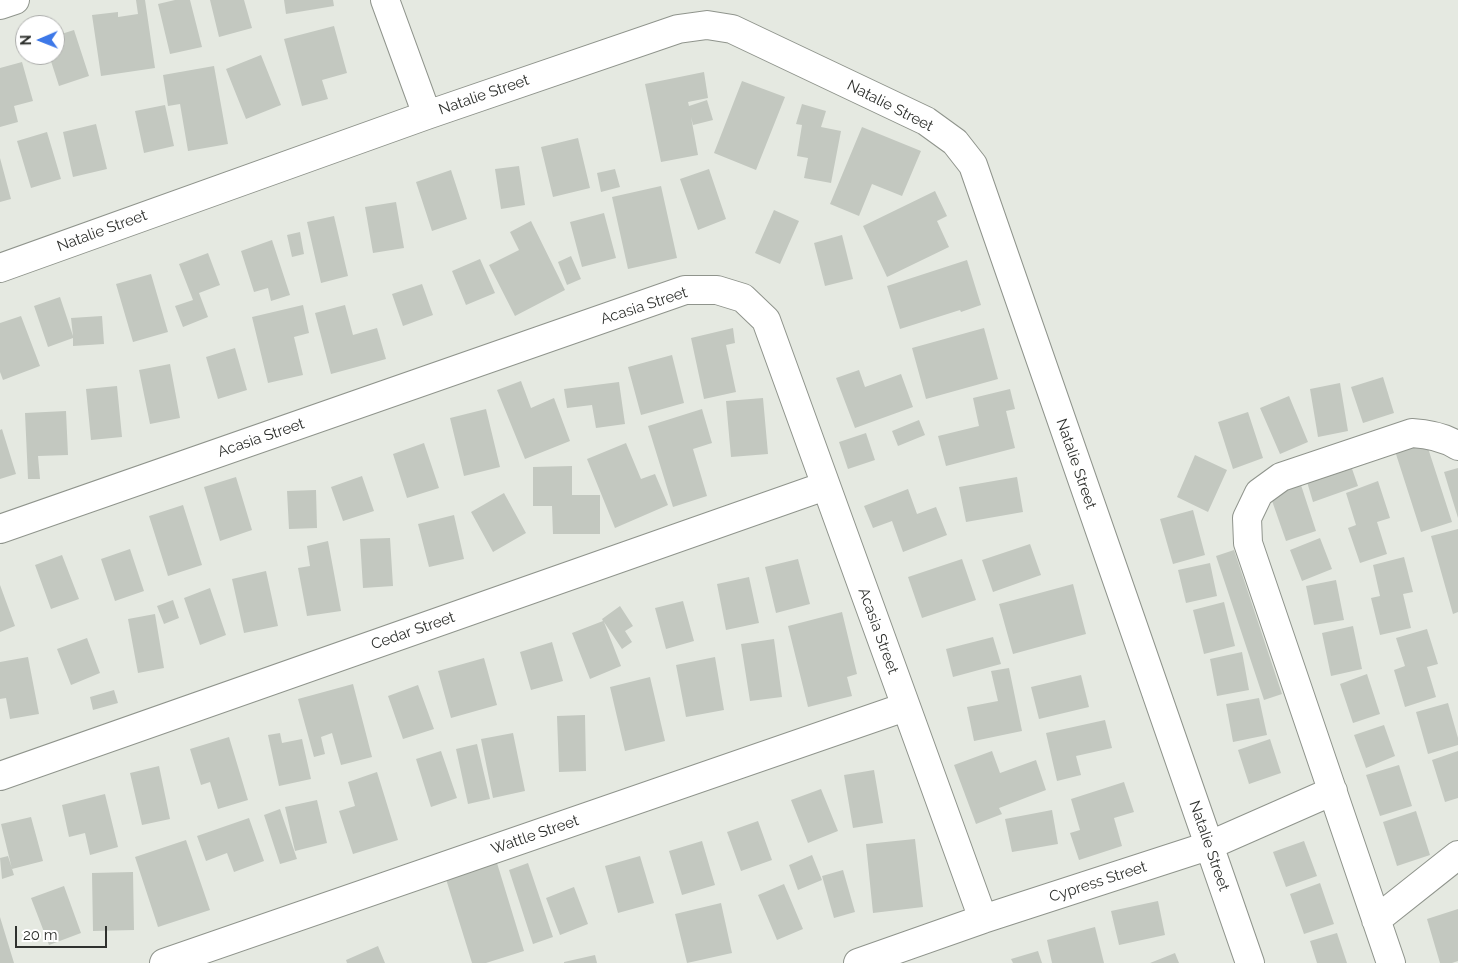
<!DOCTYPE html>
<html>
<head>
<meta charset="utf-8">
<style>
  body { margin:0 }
  #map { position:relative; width:1458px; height:963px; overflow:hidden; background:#e5e9e1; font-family:Raleway,sans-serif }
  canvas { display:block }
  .north { position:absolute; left:15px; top:15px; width:50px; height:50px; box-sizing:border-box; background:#fff; border:1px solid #acadab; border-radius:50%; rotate:269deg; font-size:14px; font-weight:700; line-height:20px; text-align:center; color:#2f312e }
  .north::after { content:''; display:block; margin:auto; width:18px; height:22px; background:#3d78e8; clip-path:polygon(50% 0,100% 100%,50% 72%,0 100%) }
  .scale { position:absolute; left:15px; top:926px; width:92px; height:22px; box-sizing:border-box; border:2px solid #2f312e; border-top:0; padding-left:6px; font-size:15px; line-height:18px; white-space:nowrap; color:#2f312e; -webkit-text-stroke:4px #fff; paint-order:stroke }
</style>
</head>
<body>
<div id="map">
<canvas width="1458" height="963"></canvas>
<div class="north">N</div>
<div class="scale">20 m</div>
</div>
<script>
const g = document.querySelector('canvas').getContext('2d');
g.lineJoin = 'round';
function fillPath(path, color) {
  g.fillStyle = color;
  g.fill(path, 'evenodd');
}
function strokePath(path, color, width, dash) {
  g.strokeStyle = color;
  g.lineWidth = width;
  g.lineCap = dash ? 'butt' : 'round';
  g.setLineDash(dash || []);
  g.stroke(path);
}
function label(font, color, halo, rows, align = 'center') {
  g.font = font + ' Raleway,sans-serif';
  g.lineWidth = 4;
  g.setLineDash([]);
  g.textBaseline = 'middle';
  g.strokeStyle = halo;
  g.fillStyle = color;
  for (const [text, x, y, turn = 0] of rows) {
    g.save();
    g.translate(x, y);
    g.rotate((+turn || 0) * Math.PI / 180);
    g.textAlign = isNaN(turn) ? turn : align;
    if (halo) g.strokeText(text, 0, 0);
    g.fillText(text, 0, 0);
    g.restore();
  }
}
const building = new Path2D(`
  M136,0H145L155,68L101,76L92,15L118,12V17L138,14Z
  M175,0H190L202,47L170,54L158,4Z
  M210,0H244L252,28L219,37Z
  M284,0H333L334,6L286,14Z
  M334,26L347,73L322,80L328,99L302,106L284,39Z
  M74,30L89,76L59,86L49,55H55V36Z
  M261,55L281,105L246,119L226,69Z
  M22,62L33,101L14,106L18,122L0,127V68Z
  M214,66L228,144L188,151L180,104L168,106L163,75Z
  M704,72L708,98L688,102L689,106L707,100L713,120L693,125L691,117L698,155L661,162L645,84Z
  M742,81L785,97L756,170L714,153Z
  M802,104L826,111L821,127L841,131L831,183L804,178L808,158L797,156L802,125L796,124Z
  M165,105L174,146L144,153L135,111Z
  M96,124L107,169L73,177L63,132Z
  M862,127L921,151L902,196L872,184L859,216L830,204Z
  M47,132L61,179L31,188L17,141Z
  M578,138L590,188L553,197L541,147Z
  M0,158L11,199L0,202Z
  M519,166L525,205L501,209L495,169Z
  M615,169L620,187L601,192L597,173Z
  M709,169L726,219L698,230L680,179Z
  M451,170L467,219L432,231L416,182Z
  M661,186L677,258L628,269L612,197Z
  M935,191L947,216L937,221L949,247L887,277L863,226Z
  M396,202L404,248L373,253L365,207Z
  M774,210L799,221L780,264L755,253Z
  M604,213L616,258L582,267L570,222Z
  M334,216L348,276L321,283L307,222Z
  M531,221L565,290L515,316L489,265L519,250L510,232Z
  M300,232L304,254L292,257L287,235Z
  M842,235L853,279L825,286L814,243Z
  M272,240L290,295L271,301L268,288L254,292L241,251Z
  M208,253L220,285L199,293L208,317L183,327L175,306L193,300L179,264Z
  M571,256L581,279L567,285L558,262Z
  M480,259L495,293L466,305L452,271Z
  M967,260L981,305L961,312L960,310L900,329L887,286Z
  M151,274L168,332L133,342L116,284Z
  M422,284L433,315L403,326L392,294Z
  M60,297L73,336L71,318L102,316L104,344L73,346V338L48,347L34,306Z
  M303,305L309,333L294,337L303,375L268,383L252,317Z
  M345,305L353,335L377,328L386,359L331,374L315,313Z
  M21,316L40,366L3,380L0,372V323Z
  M733,328L735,343L726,345L736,392L704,399L691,338Z
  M984,328L998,379L926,399L912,348Z
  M235,348L247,390L218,399L206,357Z
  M672,355L684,403L641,415L628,367Z
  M170,364L180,418L150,424L139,370Z
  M859,370L865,387L901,374L913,407L855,428L836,378Z
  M1383,377L1394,413L1363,423L1351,387Z
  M521,381L531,408L554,398L570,441L525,459L497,390Z
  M619,382L625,424L596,428L592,405L567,408L564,389Z
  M1340,383L1348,431L1318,437L1310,389Z
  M117,386L122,437L91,440L86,389Z
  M1010,389L1015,409L1006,411L1015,448L946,466L938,436L979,426L973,398Z
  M1289,396L1308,442L1280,454L1260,408Z
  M763,398L768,454L731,457L726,401Z
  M486,409L500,467L464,476L450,418Z
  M702,409L712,443L693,449L707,496L673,507L648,426Z
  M66,411L68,455L38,456L40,479H28L25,413Z
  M1248,412L1263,458L1233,469L1218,422Z
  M919,420L925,435L898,446L892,431Z
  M2,429L16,474L0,479V430Z
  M866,433L875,460L848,469L839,442Z
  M1426,442L1452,522L1421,532L1395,451Z
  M424,443L439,488L407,498L393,454Z
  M626,443L641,479L655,474L668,505L615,528L587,459Z
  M1195,455L1227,470L1208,512L1177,497Z
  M1349,460L1358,486L1313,502L1305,475Z
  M572,466V495H600V534H553L552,506H533V467Z
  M1458,468V518L1444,472Z
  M362,476L374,511L343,521L331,487Z
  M236,477L252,530L220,541L204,487Z
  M1017,477L1023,512L966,522L959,487Z
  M1378,481L1390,518L1377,522L1387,554L1360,563L1348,528L1356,525L1346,493Z
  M1301,485L1316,531L1286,541L1270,495Z
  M908,489L917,514L936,507L947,535L903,552L892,521L873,528L864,506Z
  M316,490L317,528L289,529L287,491Z
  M504,493L526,533L493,552L471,512Z
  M183,505L202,565L168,576L149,516Z
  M1193,510L1205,555L1173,564L1160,519Z
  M454,515L464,559L429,567L418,524Z
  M1458,529V612L1453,614L1431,536Z
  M390,538L393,586L363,588L360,539Z
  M1320,538L1332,569L1302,581L1290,550Z
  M328,541L341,611L307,616L298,568L310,566L307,546Z
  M1030,544L1041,575L993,592L982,560Z
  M130,549L144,591L115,601L101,559Z
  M1234,550L1282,694L1264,700L1216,556Z
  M62,555L79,599L51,609L35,565Z
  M1404,557L1413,592L1403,594L1411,628L1380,635L1371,598L1380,596L1373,565Z
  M798,559L810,604L776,613L765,567Z
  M962,559L976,600L922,618L908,577Z
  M1210,563L1217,596L1186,603L1178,570Z
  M266,571L278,626L244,633L232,579Z
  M749,577L759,623L726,630L717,584Z
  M1336,580L1344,620L1314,625L1306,586Z
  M1073,584L1086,634L1013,654L999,604Z
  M0,585L15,626L0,632Z
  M210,588L226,635L200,645L184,598Z
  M173,600L179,618L164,624L157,606Z
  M683,601L694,641L666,649L655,608Z
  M1224,602L1235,646L1204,654L1193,610Z
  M620,606L633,626L625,631L632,642L622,649L604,622L621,666L590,679L572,633L603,621L602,619Z
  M842,612L857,674L847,677L852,696L808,707L788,626Z
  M155,614L164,668L138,673L128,619Z
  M1353,626L1362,669L1331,676L1322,633Z
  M1427,629L1438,664L1427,667L1436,697L1405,707L1394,670L1405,666L1396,638Z
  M993,637L1001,664L953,677L946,649Z
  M87,638L100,673L71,685L57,649Z
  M774,639L782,697L750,701L741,644Z
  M552,642L563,681L531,690L520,652Z
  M1242,652L1249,690L1217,696L1210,659Z
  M28,657L39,714L10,719L6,698L0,699V662Z
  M715,657L724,710L686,717L676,665Z
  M484,658L497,705L451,718L438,671Z
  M1009,668L1022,731L974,741L967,707L998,701L991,671Z
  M1367,674L1380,714L1353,723L1340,684Z
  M1081,675L1089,707L1039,719L1031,687Z
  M650,677L665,741L625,751L610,687Z
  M353,684L372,757L341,765L332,733L321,737L325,754L314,757L298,699Z
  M418,685L434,729L403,739L388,696Z
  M114,690L118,703L93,710L90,697Z
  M1259,698L1267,735L1233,742L1226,704Z
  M1448,703L1458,738V745L1428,754L1416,712Z
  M585,715L586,771L559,772L557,716Z
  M1105,720L1112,748L1076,756L1081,775L1057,781L1046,733Z
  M1384,725L1395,756L1366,768L1354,735Z
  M280,733L282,743L302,739L311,779L279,786L268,735Z
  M513,733L525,791L493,798L481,739Z
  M229,737L248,800L218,809L210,782L201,785L190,749Z
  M1270,739L1281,773L1249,784L1238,750Z
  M477,744L490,799L468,804L456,749Z
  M441,751L457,798L431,807L416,759Z
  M992,751L1000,773L1036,760L1046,790L999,808L1002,814L976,824L954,765Z
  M1458,751V798L1445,802L1432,760Z
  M1399,765L1412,806L1380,816L1366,775Z
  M159,766L170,819L142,825L130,773Z
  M874,770L883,823L853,828L844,775Z
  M377,772L398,840L353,854L339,811L355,806L348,782Z
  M1124,782L1134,812L1114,818L1122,846L1079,860L1070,833L1080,830L1071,799Z
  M821,789L838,831L808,843L791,800Z
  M105,794L118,847L90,855L85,833L69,837L62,805Z
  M317,800L327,843L295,851L285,807Z
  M280,809L297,859L280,864L264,815Z
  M1052,810L1058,844L1012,852L1005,819Z
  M1416,811L1430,855L1397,866L1383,822Z
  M31,817L43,861L12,869L1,824Z
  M249,818L264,861L234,872L227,853L206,861L197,836Z
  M758,821L772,860L741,871L727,832Z
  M915,839L923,907L873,913L866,844Z
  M186,840L210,910L158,927L135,857Z
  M702,841L715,885L682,895L669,851Z
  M1304,841L1317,876L1286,887L1273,852Z
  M812,855L822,880L798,890L789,865Z
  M8,856L14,875L2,879L0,858Z
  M640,856L654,903L618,913L605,866Z
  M497,863L524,951L486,963H472L446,879Z
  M528,863L553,937L533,944L509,870Z
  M843,870L855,912L834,918L822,876Z
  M133,872L134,930L93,931L92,873Z
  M1320,883L1334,924L1304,934L1290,894Z
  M784,884L803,929L777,940L758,895Z
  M64,886L81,933L49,945L31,898Z
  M574,887L588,924L560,935L546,898Z
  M1158,901L1165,935L1119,945L1111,911Z
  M721,903L732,953L687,963L675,914Z
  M1458,909V961L1452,963H1440L1427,919Z
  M0,917L14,963H0Z
  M1095,927L1104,963H1052L1047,940Z
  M1337,933L1347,963H1317L1310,941Z
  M378,946L385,963H347L346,960Z
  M1038,951L1042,963H1013L1011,959Z
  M1175,953L1179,963H1150Z
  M595,955L597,963H564V962Z`);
const street = new Path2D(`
  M385,0L427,115
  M0,5L15,0
  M0,268L427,115L678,29L707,25L732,29L926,121L955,142L973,165L1250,963
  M0,529L685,290H717L743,298L766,320L983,919
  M0,776L825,486
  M1376,920L1458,855
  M164,963L905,707
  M858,963L983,919L1208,846L1333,791
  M1391,963L1248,543L1247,518L1259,493L1281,477L1412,433C1429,434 1444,437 1458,446`);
const streetNames = [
  ["Natalie Street",484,95,-19],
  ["Natalie Street",890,106,27],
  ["Natalie Street",102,231,-20],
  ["Acasia Street",644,306,-18],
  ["Acasia Street",261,438,-19],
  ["Natalie Street",1076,464,71],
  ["Cedar Street",413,631,-19],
  ["Acasia Street",878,631,70],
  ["Wattle Street",535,835,-19],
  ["Natalie Street",1209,846,71],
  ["Cypress Street",1098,882,-18]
];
fillPath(building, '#c3c8c0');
strokePath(street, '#8f948c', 30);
strokePath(street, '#fff', 28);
label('15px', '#2f312e', '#fff', streetNames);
</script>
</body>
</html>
